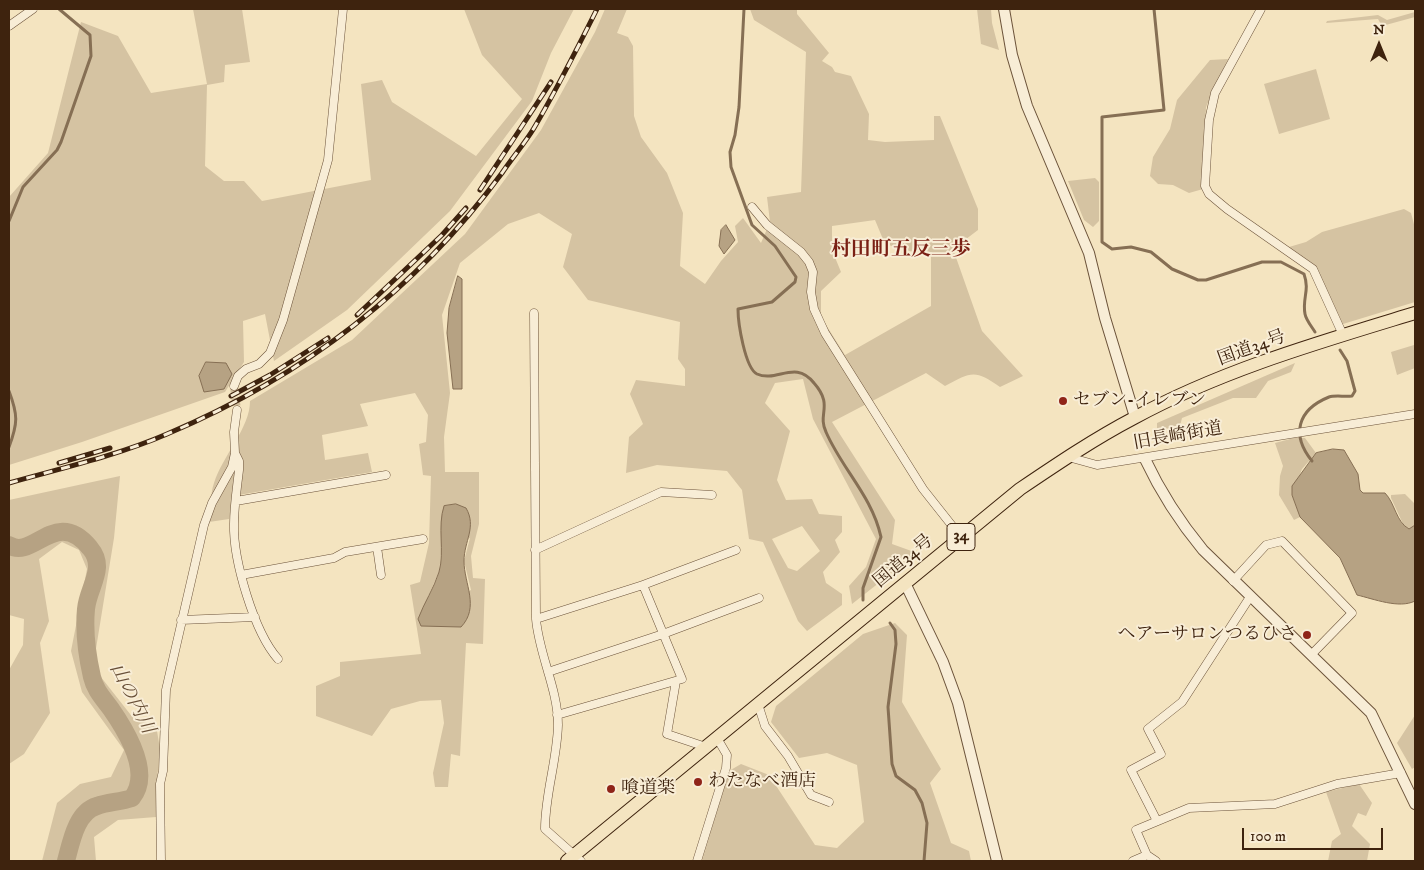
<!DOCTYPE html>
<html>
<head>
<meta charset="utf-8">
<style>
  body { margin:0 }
  #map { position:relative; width:1424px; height:870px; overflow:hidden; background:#f4e4c0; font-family:"IM FELL DW Pica",serif }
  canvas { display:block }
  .frame { position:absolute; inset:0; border:10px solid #3e230e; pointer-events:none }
  .north { position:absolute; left:1354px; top:20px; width:50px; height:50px; -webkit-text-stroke:4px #f8edd6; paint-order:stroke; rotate:0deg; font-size:14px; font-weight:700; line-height:20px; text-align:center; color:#3e230e }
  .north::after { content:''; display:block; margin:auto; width:18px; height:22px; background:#3e230e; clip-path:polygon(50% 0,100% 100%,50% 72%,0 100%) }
  .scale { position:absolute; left:1242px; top:828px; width:141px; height:22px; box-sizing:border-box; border:2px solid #3e230e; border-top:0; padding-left:6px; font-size:15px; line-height:18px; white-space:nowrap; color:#3e230e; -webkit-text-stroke:4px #f8edd6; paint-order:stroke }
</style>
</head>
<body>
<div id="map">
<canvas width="1424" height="870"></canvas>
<div class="frame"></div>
<div class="north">N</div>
<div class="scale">100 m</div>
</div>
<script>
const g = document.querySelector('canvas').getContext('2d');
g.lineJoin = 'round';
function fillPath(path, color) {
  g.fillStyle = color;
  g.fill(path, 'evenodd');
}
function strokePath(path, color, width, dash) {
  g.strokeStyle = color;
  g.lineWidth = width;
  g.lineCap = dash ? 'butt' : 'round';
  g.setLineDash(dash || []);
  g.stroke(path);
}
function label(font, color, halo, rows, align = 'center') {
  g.font = font + ' "IM FELL DW Pica","Noto Serif JP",serif';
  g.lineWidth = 4;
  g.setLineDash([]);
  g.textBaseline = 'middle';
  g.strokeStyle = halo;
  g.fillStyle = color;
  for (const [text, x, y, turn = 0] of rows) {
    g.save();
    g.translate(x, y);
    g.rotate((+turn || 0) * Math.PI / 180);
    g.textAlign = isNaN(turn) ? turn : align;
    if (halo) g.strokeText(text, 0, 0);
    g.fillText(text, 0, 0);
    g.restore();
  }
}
const green = new Path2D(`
  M193,9H242L250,62L225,65L224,82L207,85L205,166L224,181H244L262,201L371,180L361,84L382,80L392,102L476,156L522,99L482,55L464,9H574L551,53L532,101L450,211L347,310L274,361L265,314L243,321L244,362L225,392L82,442L9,465V197L48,153L81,22L118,36L151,93L207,84Z
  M605,9H627L617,33L628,37L633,46L634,116L641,137L667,173L683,213L680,266L705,284L721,261L738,242L735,226L743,218L761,243L770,222L767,197L801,192L806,52L754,20L750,9H797V14L829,53L822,61L832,67L835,72L851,76L869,114L868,140L885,142L934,140V116H940L978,209V230L953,249L982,331L1023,376L1000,387C975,369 971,372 945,386L926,373L832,422L895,520L892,544L917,553L852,604L849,586L866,567L876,539L813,419L803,379L775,383L765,403L790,431L777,480L786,500L812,499L819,514L842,516V532L835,540L840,552L823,572L826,583L842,594V605L807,631L798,621L763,542L749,539L742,490L727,471L657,465L626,473L629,437L643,424L630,394L636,380L685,386V369L678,359L680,322L588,300L563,267L572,234L539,213L508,224L460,263L442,315L450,393L444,437L445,472H479V524L471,556L473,578L485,579L483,644L466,643L460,756L451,754L448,787H435L433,773L444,723L441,700L420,701L391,709L372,736L316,716V686L340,676V662L421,654L410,585L420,582L429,543L431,476L423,475L419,444L426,442L428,415L415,393L360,404L368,426L322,435L325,460L368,453L372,472L233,496L229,519L209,522C211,509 210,494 214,483C223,455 250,428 250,401L352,340L465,234L541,130L595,32ZM875,220L885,244L931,257V306L845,355L821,317V291L841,272L832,250V226ZM802,526L820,551L797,571L788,568L772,539ZM470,538L464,561L471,590L418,619L439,572L442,547Z
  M977,9H991L992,23L999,50L981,44Z
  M1415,12V17L1382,26L1378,19L1326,23L1327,21L1378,15L1387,20Z
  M1228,59L1206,107L1203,189L1189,193L1173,185L1158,184L1150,176L1153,157L1170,129L1177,100L1210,60Z
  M1316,69L1330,119L1279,134L1264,84Z
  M1095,178L1099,182V221L1093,227L1084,220L1068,181Z
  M1404,209L1411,213L1415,228V302L1343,324L1315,265L1289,247L1306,242L1322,232Z
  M1414,345L1415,368L1397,375L1391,352Z
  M1295,363L1291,372L1268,381L1256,398H1233L1182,418L1180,426L1157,431V423Z
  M1294,438H1305L1316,453L1302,469L1292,495L1300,517L1294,520L1279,495L1280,476L1283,466L1275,443Z
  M120,476L114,538L93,667L134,719L156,725L160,749L156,790V817L118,820L94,837L96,861H42L57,803L80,784L111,777L124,750L82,692L71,651L87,569L79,550L62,542L39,559L49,621L40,643L50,713L24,754L9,764V670L23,645L24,619L9,615V500Z
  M1405,494L1415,504V525L1409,529L1404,526L1391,498V495Z
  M895,623L907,635L902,702L941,769L930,783L951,843L969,851L971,861H702L729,771L741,764L769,775L815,845L837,848L864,822L857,765L827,753L799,758L771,722L776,706L863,634Z
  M1415,715V767L1412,769L1397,743Z
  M1359,784L1372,803L1366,816L1358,813L1352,826L1370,844L1367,861H1328L1332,841L1341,834L1326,792Z`);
const water = new Path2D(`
  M726,225L735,240L724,254L719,246L721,230Z
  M458,276L462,279V389H453L447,333L449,308Z
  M206,362L226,363L232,374L224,389L204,392L199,376Z
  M1333,449L1344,450L1358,474L1360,490L1363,493H1385C1395,503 1396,522 1409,529L1415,525V601C1399,609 1374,599 1357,595L1340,558L1300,517L1292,495V486L1316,453Z
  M456,504L466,508C477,527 464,541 464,561C464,584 480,607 461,627L421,626L418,619C424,603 434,588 439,572C445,551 437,527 444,506Z`);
const stream = new Path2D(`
  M744,9L739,107L735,135L730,152L731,167L752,225L775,246L796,277L795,282L772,302L738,309C738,323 745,368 757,374C777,383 795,359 814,383C834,406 817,413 826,432C842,469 872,496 881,537L863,588V600
  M1154,9L1164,110L1102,117V242L1112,249L1131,247L1151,252L1172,269L1198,280H1206L1262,262H1281L1304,274C1310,291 1302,298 1305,314C1306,320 1312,327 1315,332
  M9,221L23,187L57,150L61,142L91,56L90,35L59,9
  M9,391C18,415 18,423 9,447
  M1312,461C1291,435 1297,410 1329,397C1335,395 1345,397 1352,396L1355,391L1347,361L1340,350
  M890,623L895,630L896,644L888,707L892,764L896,776L915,790L922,803L927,823L924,861`);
const river = new Path2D(`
  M9,545C33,561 56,506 90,548C107,568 88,587 86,609C84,630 87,655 92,677C95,690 103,698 111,709C127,732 152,773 132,798C120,802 108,802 97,806C76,812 71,843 66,861`);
const minorTunnel = new Path2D(`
  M234,386L237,410`);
const minor = new Path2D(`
  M1261,9L1215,93L1209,120L1205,186L1209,194L1227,209L1313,269L1343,335
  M9,26L33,9
  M752,207L767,225L801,252L809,262L813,272L811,292L814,309L825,333L923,489L961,537
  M534,313L536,619C539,655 558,689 558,725C557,761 545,794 545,829L581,861
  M234,386L238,376L246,369L259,364L270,353L283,320L328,160L343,9
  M235,453L239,461V470C237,488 234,506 234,524C233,560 254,632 278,659
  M1068,457L1097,465L1415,414
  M236,501L386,475
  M377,547L381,575
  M535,550L661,492L712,495
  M241,575L334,558L345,552L423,539
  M1233,581L1266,545L1282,541L1352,613L1311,655
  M536,619L643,585L736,550
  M181,620L255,617
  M548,672L663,634L759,598
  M676,681L667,734L706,747
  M758,704L765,726L788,756L811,795L829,802
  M557,715L682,679L643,585
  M1157,821L1131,770L1161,754L1148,729L1182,702L1250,597
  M161,861L160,784L163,771L166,690L204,525L212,503L232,467L235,453L234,432L237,410
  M697,861L726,768L727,755L717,738
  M1133,861L1147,855
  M1156,861L1147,855L1136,830L1189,808L1275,804L1337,784L1401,773`);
const tertiary = new Path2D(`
  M1004,9L1012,55L1027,106L1089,253L1105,318L1135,417
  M1145,459C1161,493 1179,521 1203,550L1371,713L1415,804
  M905,583L943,662L958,703L997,861`);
const trunk = new Path2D(`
  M567,861L1020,489C1057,464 1094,439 1134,418C1222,370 1320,342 1415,313`);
const rail = new Path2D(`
  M480,190L551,82
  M357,315L442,235L466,208
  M231,396L270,375L328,338
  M59,463L110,448
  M9,483C62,468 116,456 167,434C302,377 415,291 502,173C512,158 525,143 534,128C557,89 577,49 597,9`);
const markers = [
  [1063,401,5,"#8f2418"],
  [1307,635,5,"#8f2418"],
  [698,782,5,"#8f2418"],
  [611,789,5,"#8f2418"]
];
const shields = [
  [961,537,28]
];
const shieldNames = [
  ["34",961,537]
];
const streetNames = [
  ["国道34号",1252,349,-20],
  ["旧長崎街道",1178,437,-10],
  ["国道34号",904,562,-40]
];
const poiNames = [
  ["セブン-イレブン",1073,401],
  ["ヘアーサロンつるひさ",1297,635,"right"],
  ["わたなべ酒店",708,782],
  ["喰道楽",621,789]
];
const waterNames = [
  ["山の内川",131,699,63]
];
const quarterNames = [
  ["村田町五反三歩",901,251]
];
fillPath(green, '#d5c3a2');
fillPath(water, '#b6a283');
strokePath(water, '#866f54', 1);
strokePath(stream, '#866f54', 3);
strokePath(river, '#b6a283', 18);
strokePath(minorTunnel, '#d0bd9c', 8, [8, 4]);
strokePath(minor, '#6c533a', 9);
strokePath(tertiary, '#6c533a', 12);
strokePath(trunk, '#3e230e', 14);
strokePath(minor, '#f8edd6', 8);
strokePath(tertiary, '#f8edd6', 10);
strokePath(trunk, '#f4e4c0', 12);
strokePath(rail, '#3e230e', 5);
strokePath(rail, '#f8edd6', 3, [9]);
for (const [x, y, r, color] of markers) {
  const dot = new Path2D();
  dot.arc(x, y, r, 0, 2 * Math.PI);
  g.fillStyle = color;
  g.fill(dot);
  strokePath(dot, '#f8edd6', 2);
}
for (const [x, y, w] of shields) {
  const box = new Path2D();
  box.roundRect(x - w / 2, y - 13.5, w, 27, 4);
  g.fillStyle = '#f8edd6';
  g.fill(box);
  strokePath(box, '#3e230e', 1);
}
label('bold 16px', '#3e230e', null, shieldNames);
label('18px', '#3e230e', '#f8edd6', streetNames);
label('18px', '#3e230e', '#f8edd6', poiNames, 'left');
label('italic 19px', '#684f37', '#f8edd6', waterNames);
label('bold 20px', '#7a1f14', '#f8edd6', quarterNames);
</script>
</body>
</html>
